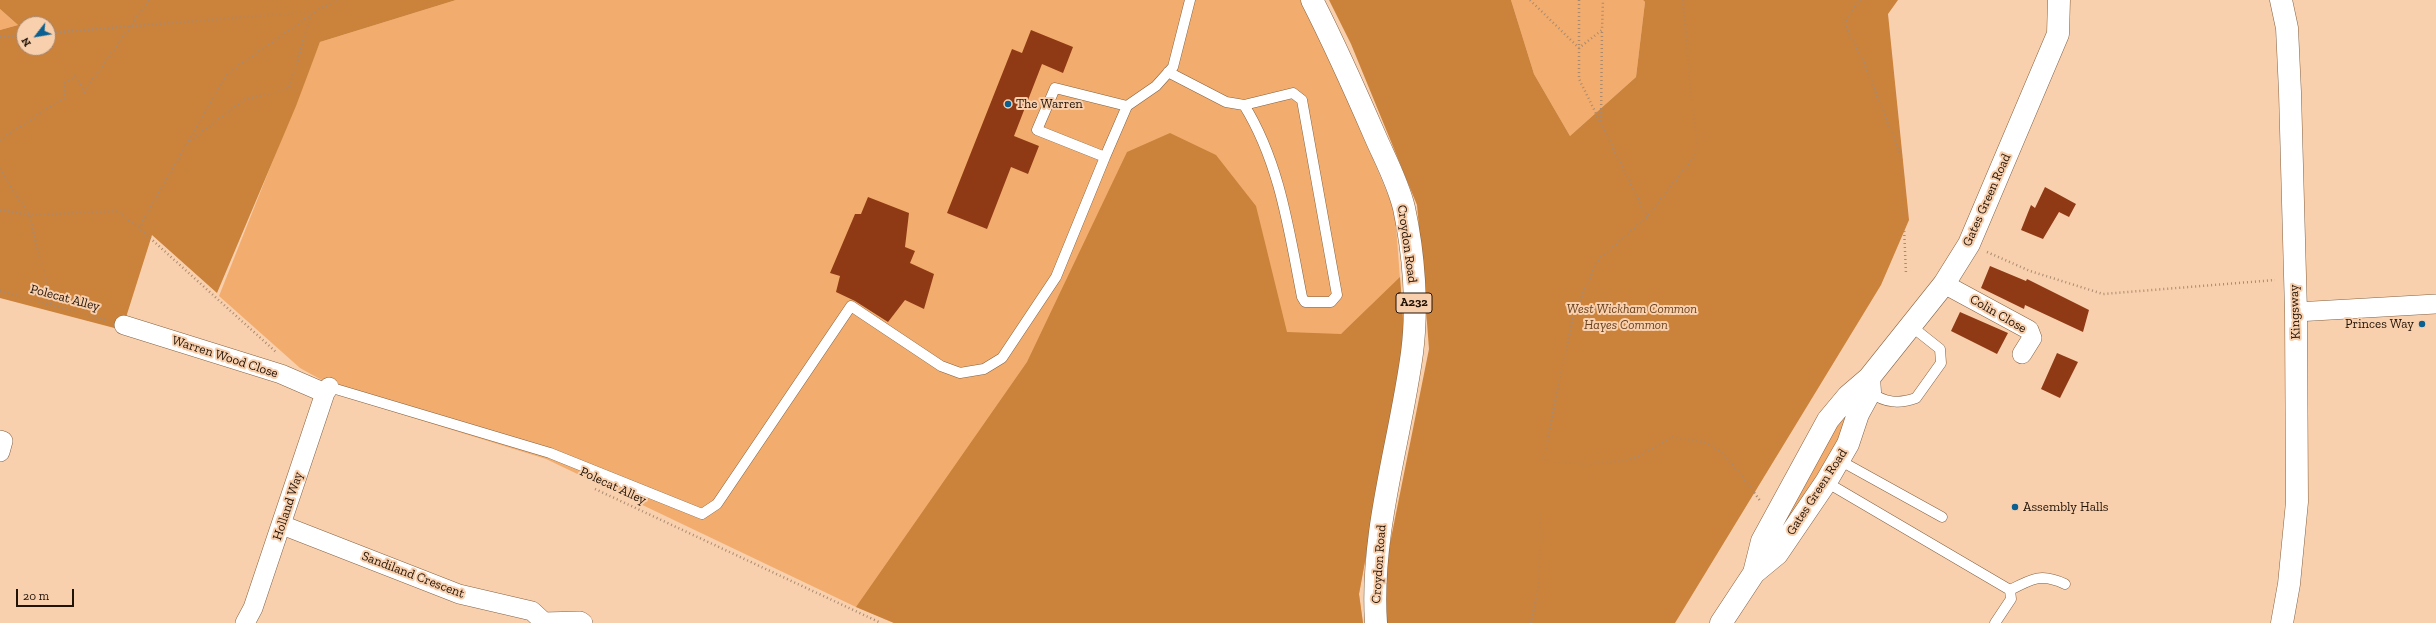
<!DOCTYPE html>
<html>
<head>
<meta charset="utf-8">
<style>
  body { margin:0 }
  #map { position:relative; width:2436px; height:623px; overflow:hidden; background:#f9d0ae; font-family:"Zilla Slab",serif }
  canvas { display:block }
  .north { position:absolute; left:16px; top:16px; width:40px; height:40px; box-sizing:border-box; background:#f9d0ae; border:1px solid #a3846b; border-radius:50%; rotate:239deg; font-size:11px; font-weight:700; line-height:16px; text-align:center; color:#221307 }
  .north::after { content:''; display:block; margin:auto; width:14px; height:18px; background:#096091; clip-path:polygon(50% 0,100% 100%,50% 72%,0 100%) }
  .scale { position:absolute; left:16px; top:589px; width:58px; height:18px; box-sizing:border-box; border:2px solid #221307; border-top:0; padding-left:5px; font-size:12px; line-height:14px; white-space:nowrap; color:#221307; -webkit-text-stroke:3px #f9d0ae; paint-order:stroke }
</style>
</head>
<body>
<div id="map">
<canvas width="2436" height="623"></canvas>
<div class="north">N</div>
<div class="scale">20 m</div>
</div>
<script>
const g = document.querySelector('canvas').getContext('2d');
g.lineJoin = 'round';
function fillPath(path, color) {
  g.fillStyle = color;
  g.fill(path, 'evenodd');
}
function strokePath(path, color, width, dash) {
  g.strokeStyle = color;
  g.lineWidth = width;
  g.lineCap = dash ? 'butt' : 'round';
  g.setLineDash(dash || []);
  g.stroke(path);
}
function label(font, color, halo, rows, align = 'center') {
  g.font = font + ' "Zilla Slab",serif';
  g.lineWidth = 4;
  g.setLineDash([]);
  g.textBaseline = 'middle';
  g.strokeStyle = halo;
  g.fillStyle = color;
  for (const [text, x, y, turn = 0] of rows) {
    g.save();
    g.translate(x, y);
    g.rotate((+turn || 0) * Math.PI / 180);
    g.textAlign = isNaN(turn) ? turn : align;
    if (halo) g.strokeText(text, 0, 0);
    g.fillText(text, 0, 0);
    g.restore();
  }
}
const green = new Path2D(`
  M456,0H1301L1330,56L1395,212L1405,346L1359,594L1363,623H894L856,607L546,459L339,395L327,383L300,368L219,296L320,42Z
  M1511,0H1643L1645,2L1636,77L1570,136L1534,74Z
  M0,9L18,25L0,30Z
  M1854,398L1841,440L1770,547L1798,492Z`);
const forest = new Path2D(`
  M0,0H456L320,42L296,106L217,293L152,235L122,330L0,298V30L18,25L0,9ZM24,24H48V48H24Z
  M1329,0H1511L1534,74L1570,136L1636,77L1645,2L1643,0H1898L1888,14L1909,220L1881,285L1675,623H1382L1380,593L1429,349L1423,271L1417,205L1351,44Z
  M1170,133L1216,155L1256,206L1287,332L1341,334L1400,277L1405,346L1359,594L1363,623H894L856,607L1027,362L1127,152Z`);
const building = new Path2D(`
  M1031,30L1073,47L1063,73L1042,64L1014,136L1039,146L1028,174L1011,167L987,229L947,213L1012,49L1022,53Z
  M2045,187L2076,204L2069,217L2059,212L2043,239L2021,230L2031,205L2035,208Z
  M868,197L909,213L905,247L915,251L910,263L934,274L924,309L905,300L888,322L855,301L836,292L840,276L830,273L855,214H861Z
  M1990,266L2026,281L2027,279L2089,310L2083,332L2025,305L2024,309L1981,288Z
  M1960,312L2008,333L1997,354L1951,331Z
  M2057,353L2078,362L2060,398L2041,389Z`);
const path = new Path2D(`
  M1530,0L1579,48L1602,30L1603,0
  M1579,0V79L1647,217
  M1860,0L1844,23L1863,60L1901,156L1906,274
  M48,33L316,11L337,0
  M0,37L24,35
  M1601,121L1602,30
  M0,140L65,97L64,84L76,75L84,92L149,0
  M190,141L245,99L289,89L311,15
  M0,169L29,215L52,305
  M0,210L29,215L117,211L139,228L276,352
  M139,228L228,73L315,12
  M1987,252L2030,271L2103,294L2275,280
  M0,291L106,320
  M1543,460L1590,464L1630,460L1673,437L1705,442L1719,450L1740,473L1761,502
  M595,489L881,623
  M1531,623L1539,587L1543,460L1573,317L1597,261L1647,217L1697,153L1683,0`);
const lane = new Path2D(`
  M1168,72L1226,102L1244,105L1293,93L1302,100L1337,295L1331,302H1305L1302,297C1289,231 1280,163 1244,105
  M1127,106L1055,88L1037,130L1105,157L1127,106L1156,86L1173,67L1190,0
  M329,387L550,453L702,514L717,504L851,306L941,366L960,373L984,369L1002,358L1056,277L1105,157
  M1870,392C1885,403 1899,404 1916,398L1941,363L1940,349L1911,326
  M1839,460L1942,517
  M1826,482L2010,590L2011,599L1995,623
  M2010,590C2033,578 2042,573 2065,584`);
const street = new Path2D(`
  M1944,284L2029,330L2032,338L2022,354
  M2296,312L2436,304
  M124,325L281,374L325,393
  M0,440L3,441L0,452
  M282,525L459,594L532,611L545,623
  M544,622L580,621L583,623
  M245,623L253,608L325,393L329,387`);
const secondary = new Path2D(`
  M2281,0L2287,28L2290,92L2296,312L2297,502L2289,584L2282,623
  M1754,573L1777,554L1826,482L1848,444L1858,414L1870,392L1869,378
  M1721,623L1754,573L1762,541L1828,420L1848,396L1869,378L1944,284L1969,244L2058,34L2059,0`);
const highway = new Path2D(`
  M1312,0C1335,45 1355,90 1375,136C1385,159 1398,183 1404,208C1414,254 1418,307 1412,353C1400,443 1370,532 1376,623`);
const markers = [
  [1008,104,4,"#096091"],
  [2422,324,4,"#096091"],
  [2015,507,4,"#096091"]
];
const shields = [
  [1414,303,36]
];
const shieldNames = [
  ["A232",1414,303]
];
const poiNames = [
  ["The Warren",1016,104],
  ["Princes Way",2414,324,"right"],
  ["Assembly Halls",2023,507]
];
const streetNames = [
  ["Gates Green Road",1987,200,-66],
  ["Croydon Road",1407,244,82],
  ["Polecat Alley",65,298,15],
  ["Kingsway",2295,312,-92],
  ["Colin Close",1998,314,30],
  ["Warren Wood Close",225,357,18],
  ["Polecat Alley",613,486,25],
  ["Gates Green Road",1817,492,-57],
  ["Holland Way",288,506,-72],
  ["Croydon Road",1379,564,-86],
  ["Sandiland Crescent",413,575,21]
];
const parkNames = [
  ["West Wickham Common",1632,309],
  ["Hayes Common",1626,325]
];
fillPath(green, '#f2ad6e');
fillPath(forest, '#cb823a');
fillPath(building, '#8f3a14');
strokePath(lane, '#846141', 11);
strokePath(street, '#846141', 20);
strokePath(secondary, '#846141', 23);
strokePath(highway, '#846141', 23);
strokePath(path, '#a98a70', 2.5, [1, 3]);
strokePath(lane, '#fff', 10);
strokePath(street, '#fff', 19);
strokePath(secondary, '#fff', 22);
strokePath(highway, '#fff', 22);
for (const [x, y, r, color] of markers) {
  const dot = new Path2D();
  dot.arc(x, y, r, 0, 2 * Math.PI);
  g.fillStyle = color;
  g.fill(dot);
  strokePath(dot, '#f9d0ae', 1.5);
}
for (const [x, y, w] of shields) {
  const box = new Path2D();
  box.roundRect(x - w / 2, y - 10, w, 20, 3);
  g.fillStyle = '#f9d0ae';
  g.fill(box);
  strokePath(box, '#221307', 1);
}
label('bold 12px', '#221307', null, shieldNames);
label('13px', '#221307', '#f9d0ae', poiNames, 'left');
label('13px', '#221307', '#f9d0ae', streetNames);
label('italic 13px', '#68411c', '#f9d0ae', parkNames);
</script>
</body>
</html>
